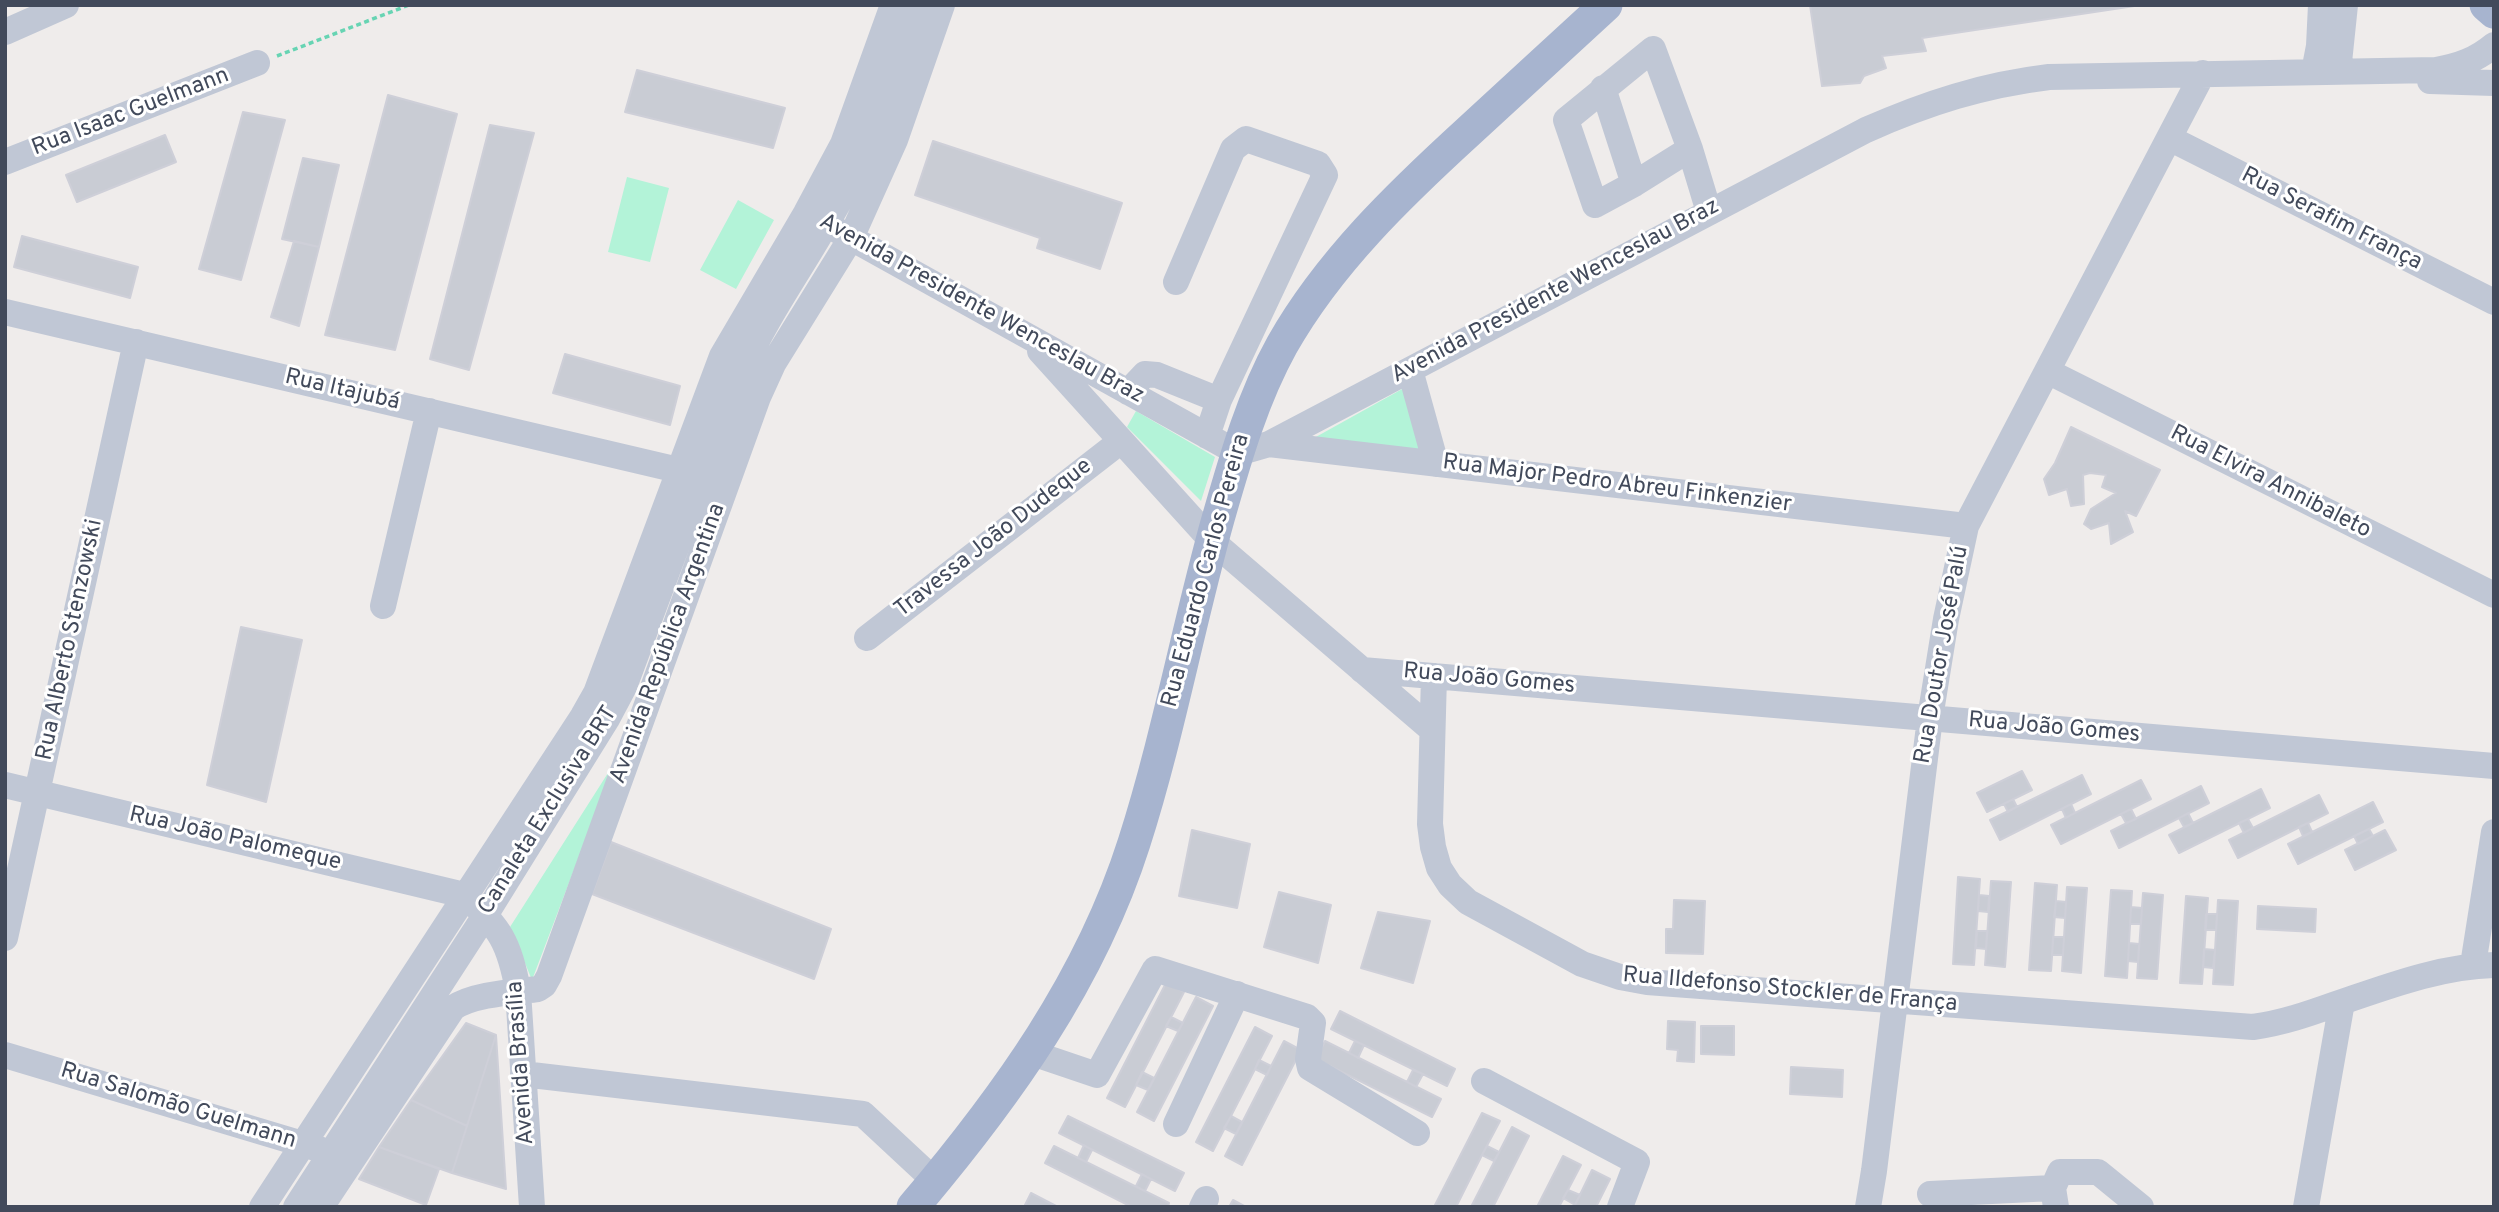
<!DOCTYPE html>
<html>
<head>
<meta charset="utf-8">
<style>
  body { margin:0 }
  #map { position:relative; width:2499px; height:1212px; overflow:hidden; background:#efeceb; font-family:Overpass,sans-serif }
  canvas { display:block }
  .frame { position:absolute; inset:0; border:7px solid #424a5b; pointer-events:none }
</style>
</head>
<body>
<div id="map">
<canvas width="2499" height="1212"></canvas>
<div class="frame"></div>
</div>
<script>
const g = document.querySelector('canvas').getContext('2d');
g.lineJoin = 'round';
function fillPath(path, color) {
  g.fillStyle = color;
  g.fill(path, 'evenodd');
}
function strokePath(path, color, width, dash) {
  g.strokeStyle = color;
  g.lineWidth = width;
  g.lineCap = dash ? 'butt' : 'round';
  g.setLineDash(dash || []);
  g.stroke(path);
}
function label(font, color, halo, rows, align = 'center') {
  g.font = font + ' Overpass,sans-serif';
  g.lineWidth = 6;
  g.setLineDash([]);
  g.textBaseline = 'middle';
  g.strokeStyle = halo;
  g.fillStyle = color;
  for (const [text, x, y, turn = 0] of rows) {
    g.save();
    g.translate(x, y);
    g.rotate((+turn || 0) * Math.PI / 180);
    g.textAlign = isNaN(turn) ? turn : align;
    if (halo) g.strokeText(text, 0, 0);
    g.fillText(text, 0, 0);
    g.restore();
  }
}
const green = new Path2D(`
  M627,177L669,188L650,262L608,252Z
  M738,200L774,220L736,289L700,270Z
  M1404,388L1420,450L1314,438Z
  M1136,411L1215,457L1201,501L1127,427Z
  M615,762L532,980L510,927Z`);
const building = new Path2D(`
  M1810,5H2141L1922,38L1926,51L1882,56L1886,68L1864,76L1860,83L1822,86Z
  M637,70L785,108L773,148L625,112Z
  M388,95L457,114L395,350L325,335Z
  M243,112L285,120L241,280L199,269Z
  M490,125L534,133L469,370L430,359Z
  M165,135L176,162L77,202L66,175Z
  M933,141L1122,203L1100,269L1037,248L1040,238L915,195Z
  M303,158L339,165L319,247L282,239Z
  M22,236L138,267L130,298L14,267Z
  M294,241L319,247L299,326L271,317Z
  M565,354L680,386L670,425L553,393Z
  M2071,427L2160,470L2136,516L2125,511L2133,532L2111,544L2109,523L2091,529L2084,524L2091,509L2116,493L2102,487L2106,475L2090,473L2083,475L2084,504L2071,506L2067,489L2049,495L2044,479L2055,463Z
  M241,627L302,640L266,802L207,785Z
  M2022,771L2032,790L1987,812L1977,793Z
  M2082,775L2091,794L2000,840L1990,820Z
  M2141,780L2151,799L2061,844L2051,825Z
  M2201,786L2209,803L2119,848L2111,831Z
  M2261,789L2270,808L2179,853L2169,835Z
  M2319,795L2328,813L2238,858L2229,840Z
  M2013,799L2017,807L2008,812L2004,804Z
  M2373,802L2383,822L2298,864L2288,844Z
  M2071,804L2075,813L2066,818L2062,809Z
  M2131,809L2136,819L2126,823L2121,814Z
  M2188,813L2193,823L2184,827L2179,818Z
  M2248,819L2253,828L2244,833L2239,823Z
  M2308,823L2312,832L2303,836L2299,827Z
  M2369,829L2373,836L2358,844L2354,836Z
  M1192,830L1250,844L1237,908L1179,896Z
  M2385,830L2396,850L2355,870L2345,850Z
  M611,842L831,929L814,979L592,894Z
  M1958,877L1980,879L1974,965L1953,964Z
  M1991,881L2011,882L2005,967L1985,965Z
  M2035,883L2057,885L2051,971L2029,970Z
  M2067,887L2087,888L2081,973L2062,971Z
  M2111,890L2132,891L2127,978L2105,976Z
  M1279,892L1331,905L1318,963L1264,947Z
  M2143,893L2163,895L2157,979L2137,978Z
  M1979,895L1989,896L1988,912L1978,911Z
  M2186,896L2208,898L2202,984L2180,983Z
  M1674,900L1705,901L1703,954L1666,953V929H1673Z
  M2218,900L2238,901L2233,985L2213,984Z
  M2056,901L2066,902L2065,918L2054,917Z
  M2258,906L2316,909L2315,932L2257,929Z
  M2131,907L2142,908L2141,924H2130Z
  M1378,912L1430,921L1413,983L1361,968Z
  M2206,914H2217L2216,930H2205Z
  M1977,931H1987L1986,949L1976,948Z
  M2053,937H2064L2063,955H2052Z
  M2129,943L2139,944L2138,962L2128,961Z
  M2204,949L2215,950L2213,968L2203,967Z
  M1166,983L1184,992L1125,1107L1107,1098Z
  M1196,997L1213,1006L1154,1121L1137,1112Z
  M1340,1011L1455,1069L1447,1086L1331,1029Z
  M1171,1017L1183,1023L1178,1031L1166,1026Z
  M1668,1021L1695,1022L1694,1062L1677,1061L1678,1050L1667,1049Z
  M466,1023L496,1035L467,1126L411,1100Z
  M1701,1026H1734V1055L1701,1054Z
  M1255,1027L1272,1036L1213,1151L1196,1142Z
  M496,1035L506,1189L452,1173Z
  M1284,1041L1301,1050L1242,1165L1225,1156Z
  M1325,1041L1441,1099L1432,1117L1316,1059Z
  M1355,1041L1364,1045L1358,1058L1349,1053Z
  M1259,1060L1271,1066L1267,1075L1255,1069Z
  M1791,1067L1843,1070L1842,1097L1790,1094Z
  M1413,1070L1423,1074L1416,1087L1407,1082Z
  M1142,1072L1154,1078L1148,1090L1136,1085Z
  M411,1100L467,1126L452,1173L379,1147Z
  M1482,1113L1500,1121L1482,1155L1456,1207H1434Z
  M1068,1116L1184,1173L1175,1191L1059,1133Z
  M1231,1116L1242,1122L1236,1134L1224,1128Z
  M1512,1127L1529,1136L1493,1207H1471Z
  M1084,1145L1092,1150L1086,1162L1078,1158Z
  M1054,1146L1169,1203L1168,1207H1132L1045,1163Z
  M1487,1146L1499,1152L1494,1161L1482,1155Z
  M379,1147L439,1169L426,1205L359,1179Z
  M1563,1156L1581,1165L1559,1207H1537Z
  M1592,1170L1610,1179L1596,1207H1574Z
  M1142,1174L1151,1179L1145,1191L1136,1186Z
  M1568,1190L1580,1195L1575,1205L1563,1198Z
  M1031,1193L1058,1207H1024Z
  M1233,1200L1246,1207H1229Z`);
const path = new Path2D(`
  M277,56L409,5`);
const minor = new Path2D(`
  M5,32L66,5
  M2314,72L2319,46L2321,5
  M2338,72L2345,5
  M2430,81L2494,83
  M1603,88L1634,184
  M2169,138L2494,302
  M1690,149L1634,184L1595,205L1566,120L1653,49L1690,149L1709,212
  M5,162L257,63
  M806,213L1238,453L1269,444L1866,130C1927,103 1983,85 2049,77L2436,70C2459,66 2476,60 2494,45
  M1176,282L1233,149L1246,139L1318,164L1325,175L1219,400L1207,436
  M5,312L678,470
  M1040,351L1212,541L1431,729
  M1410,370L1436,464
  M2047,371L2494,595
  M1128,392L1145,374L1157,375L1219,400
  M1269,444L1966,526
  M383,606L429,411
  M867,638L1121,441
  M1362,670L2494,766
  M1434,676L1430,824L1433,847L1439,868L1450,885L1468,902L1582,964L1620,977L1647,982L2253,1027C2282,1023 2308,1014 2336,1004C2386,987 2441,966 2494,965
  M5,785L464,895C500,927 510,944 518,991L532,1207
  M5,938L136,342
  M2473,965L2494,832
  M1032,1053L1097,1075L1155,969L1307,1017L1313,1023L1308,1059L1310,1068L1417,1133
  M5,1055L319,1149
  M523,1074L863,1114L935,1181
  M1484,1081L1637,1162L1620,1207
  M1176,1124L1237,994
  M1930,1194L2053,1188
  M262,1207L583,716L596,693L722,356L806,213L843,144L893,5
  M296,1207L486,914L607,719L624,687L741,373C771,306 817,247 850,181C878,125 897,65 917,5
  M321,1207L453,1008C473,994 514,992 538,989L544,985L549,976L758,397L773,364L851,238L895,140L942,5
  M1202,1207L1206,1199
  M1868,1207L1874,1171L1930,718L1946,619L1966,526L2203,73
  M2056,1207L2053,1188L2060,1172H2098L2141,1207
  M2306,1207L2342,1002`);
const major = new Path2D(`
  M2486,5L2494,12
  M913,1207C1006,1097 1090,981 1134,843C1168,737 1188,626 1218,519C1235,460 1252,399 1282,345C1329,262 1400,194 1469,131C1515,89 1560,47 1606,5`);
const streetNames = [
  ["Rua Isaac Guelmann",131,113,-21],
  ["Rua Serafim França",2331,220,27],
  ["Avenida Presidente Wenceslau Braz",1556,292,-28],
  ["Avenida Presidente Wenceslau Braz",981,310,29],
  ["Rua Itajubá",342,391,13],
  ["Rua Elvira Annibaleto",2270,483,27],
  ["Rua Major Pedro Abreu Finkenzier",1617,485,7],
  ["Travessa João Dudeque",994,539,-38],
  ["Rua Eduardo Carlos Pereira",1207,571,-75],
  ["Rua Alberto Stenzowski",71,640,-78],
  ["Avenida República Argentina",669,644,-70],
  ["Rua Doutor José Palú",1943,655,-80],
  ["Rua João Gomes",1489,680,5],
  ["Rua João Gomes",2054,729,5],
  ["Canaleta Exclusiva BRT",549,811,-58],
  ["Rua João Palomeque",235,840,13],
  ["Rua Ildefonso Stockler de França",1790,991,5],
  ["Avenida Brasília",522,1063,-94],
  ["Rua Salomão Guelmann",178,1107,17]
];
fillPath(green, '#b3f3d8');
fillPath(building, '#c9ccd4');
strokePath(building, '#cecfd8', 2);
strokePath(path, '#67d4b3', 3.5, [5, 3.5]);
strokePath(minor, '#c0c7d5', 26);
strokePath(major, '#a7b4cf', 33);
label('23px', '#424a5b', '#fff', streetNames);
</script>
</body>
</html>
